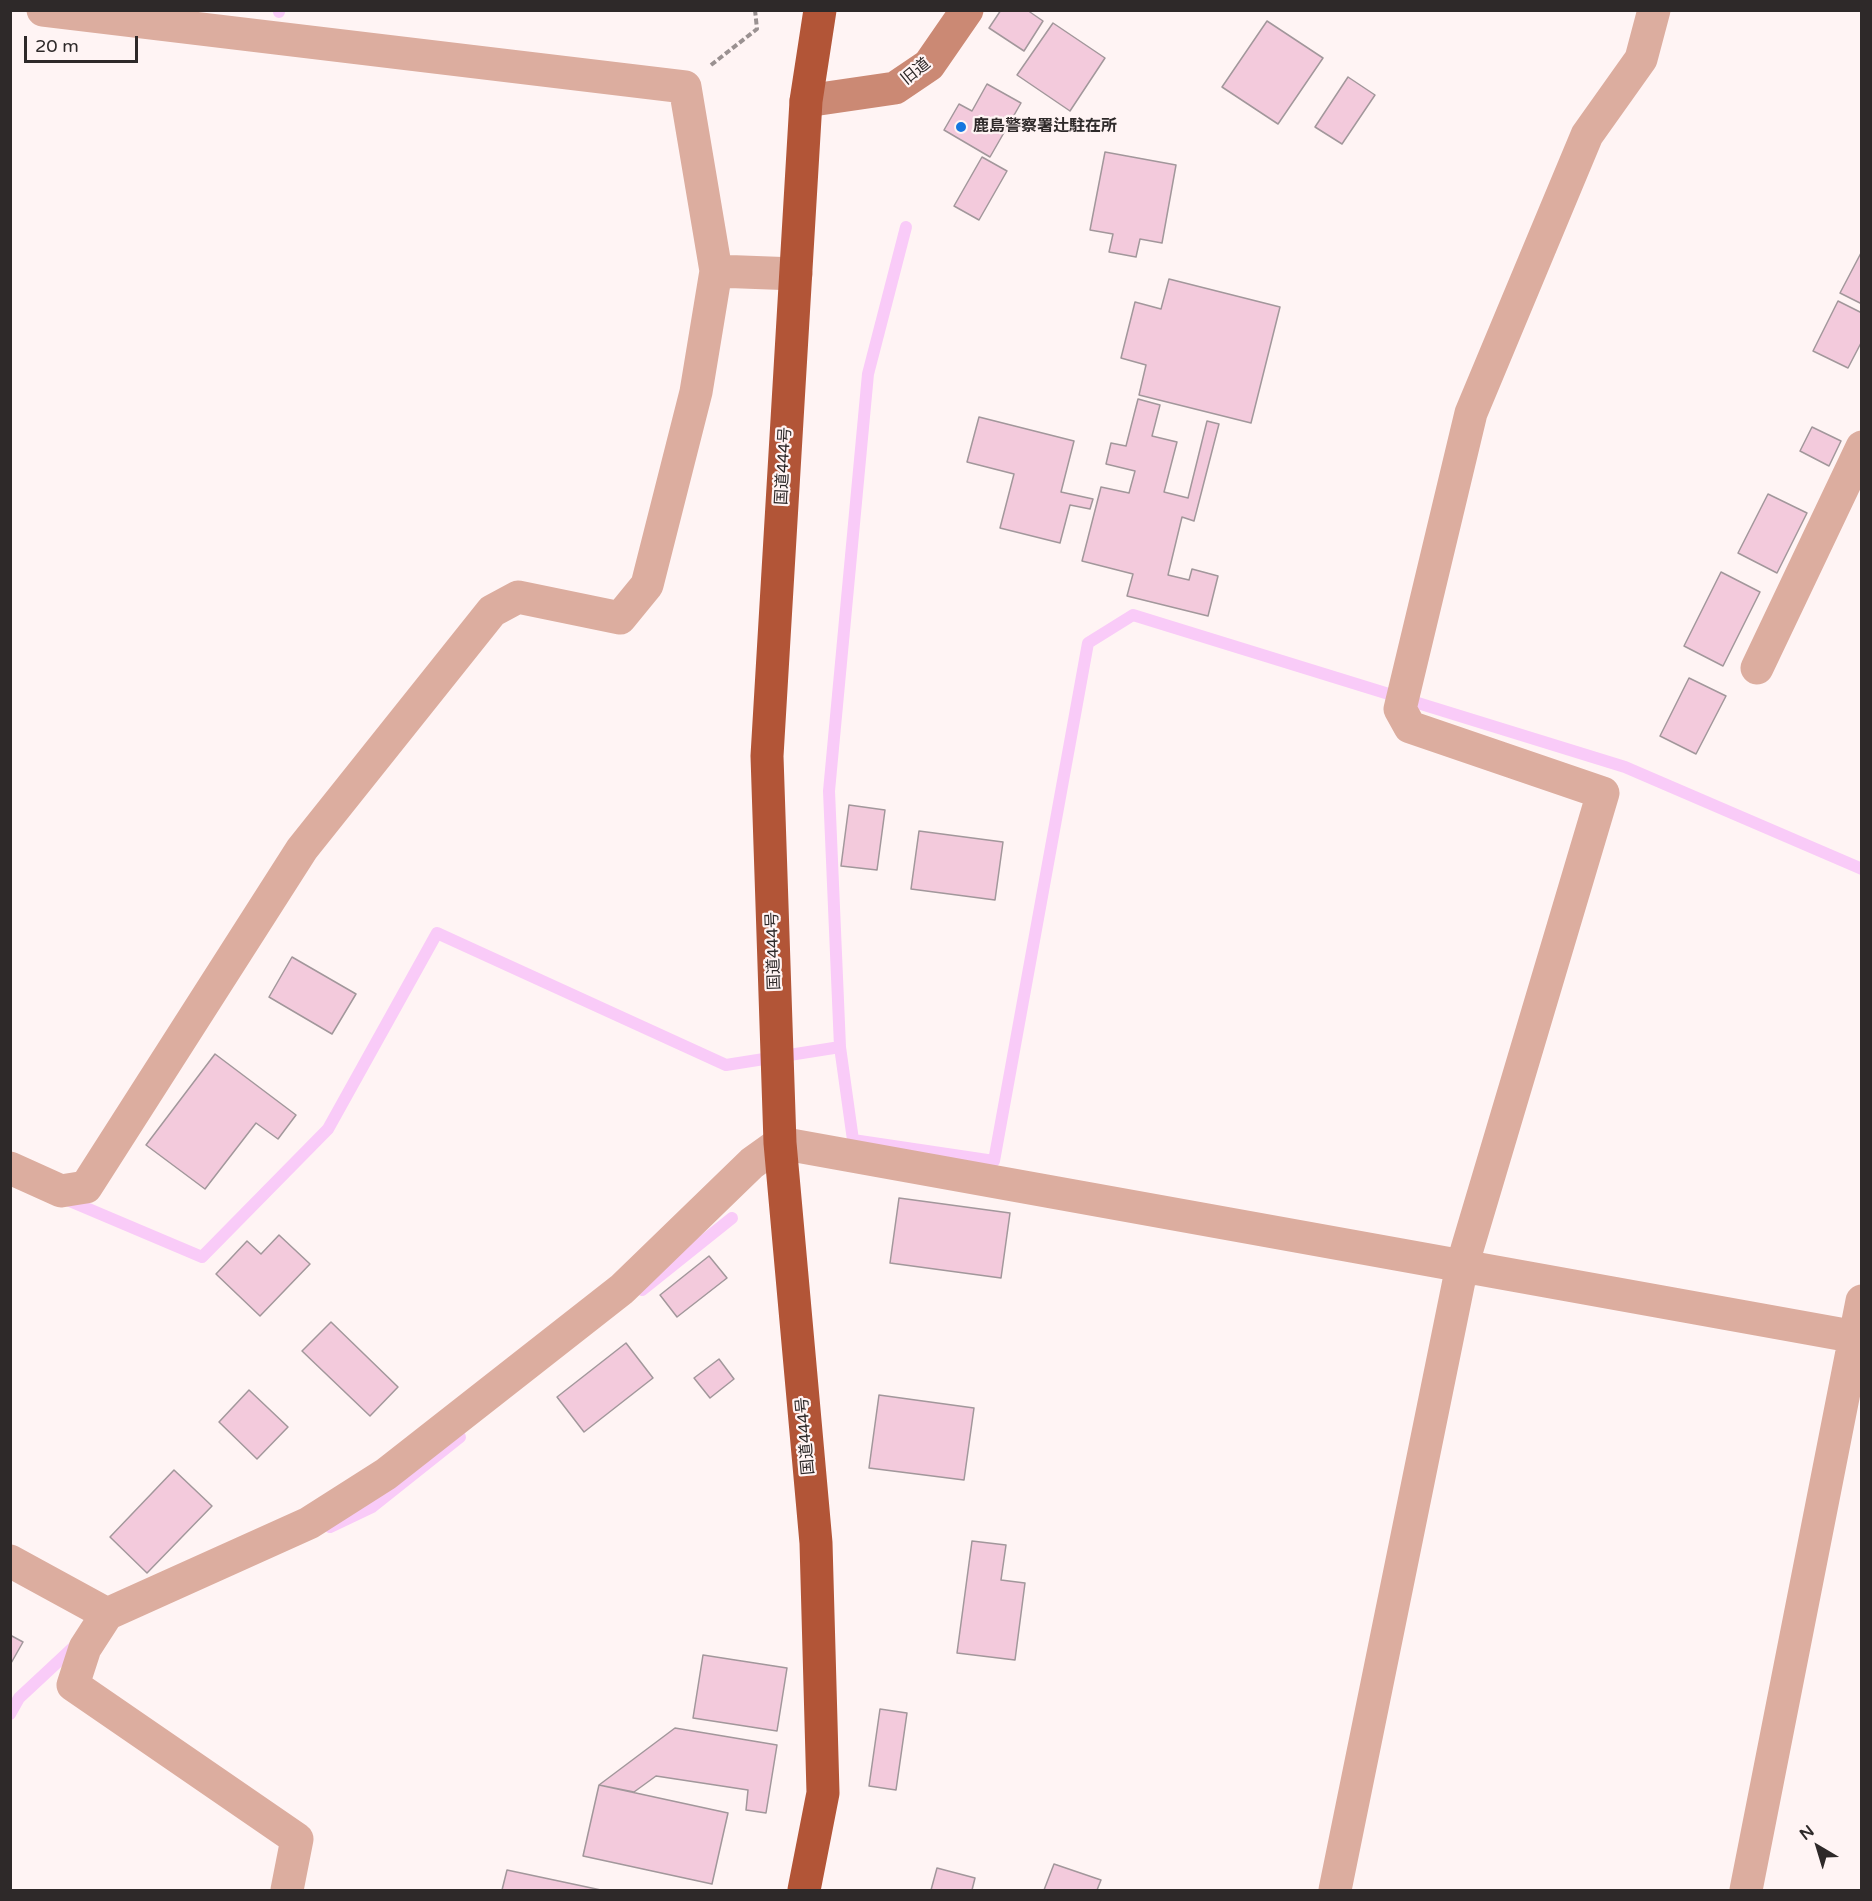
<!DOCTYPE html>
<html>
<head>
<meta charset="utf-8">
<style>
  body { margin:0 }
  #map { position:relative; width:1872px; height:1901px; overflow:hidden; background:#fff4f4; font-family:"Varela Round",sans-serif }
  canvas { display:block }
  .frame { position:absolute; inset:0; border:12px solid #2e2929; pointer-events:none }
  .north { position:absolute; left:1788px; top:1817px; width:60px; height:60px; -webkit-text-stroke:4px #fff4f4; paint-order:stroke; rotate:322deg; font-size:16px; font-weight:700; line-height:24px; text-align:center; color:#2e2929 }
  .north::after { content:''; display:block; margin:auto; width:21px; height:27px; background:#2e2929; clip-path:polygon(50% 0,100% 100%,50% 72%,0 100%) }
  .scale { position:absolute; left:24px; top:36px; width:114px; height:27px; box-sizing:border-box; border:3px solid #2e2929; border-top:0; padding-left:8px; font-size:18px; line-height:21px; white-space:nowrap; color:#2e2929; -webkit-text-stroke:4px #fff4f4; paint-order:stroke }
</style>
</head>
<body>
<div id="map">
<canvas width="1872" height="1901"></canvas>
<div class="frame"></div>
<div class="north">N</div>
<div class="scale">20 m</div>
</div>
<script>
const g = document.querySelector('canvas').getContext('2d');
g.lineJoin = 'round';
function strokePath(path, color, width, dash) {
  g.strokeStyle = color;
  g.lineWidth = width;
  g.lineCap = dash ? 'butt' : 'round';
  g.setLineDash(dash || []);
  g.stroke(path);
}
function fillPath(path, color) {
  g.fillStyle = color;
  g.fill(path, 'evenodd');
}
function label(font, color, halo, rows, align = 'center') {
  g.font = font + ' "Varela Round","Noto Sans JP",sans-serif';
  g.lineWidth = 4.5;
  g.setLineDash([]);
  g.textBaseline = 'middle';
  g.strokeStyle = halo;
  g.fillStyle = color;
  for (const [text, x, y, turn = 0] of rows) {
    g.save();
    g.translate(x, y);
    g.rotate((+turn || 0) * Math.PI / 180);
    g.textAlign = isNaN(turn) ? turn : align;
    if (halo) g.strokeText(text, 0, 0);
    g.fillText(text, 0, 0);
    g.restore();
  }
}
const stream = new Path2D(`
  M279,12V10
  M906,227L868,374L829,791L840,1047L853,1140L994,1161L1088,643L1133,615L1625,767L1862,869
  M65,1199L202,1257L328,1129L437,933L726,1065L840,1047
  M642,1290L732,1218
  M330,1527L372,1507L460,1437
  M10,1714L19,1698L77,1644`);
const building = new Path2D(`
  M1001,10H1027L1043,21L1024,51L989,28Z
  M1267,21L1323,58L1278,124L1222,87Z
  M1053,23L1105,58L1070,111L1017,75Z
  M1348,77L1375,95L1342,144L1315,127Z
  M987,84L1021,103L990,157L944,130L959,104L972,111Z
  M1105,152L1176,165L1162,243L1140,239L1136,257L1109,252L1113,234L1090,230Z
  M982,157L1007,171L979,220L954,206Z
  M1862,251V304L1840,293Z
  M1169,279L1280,307L1251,423L1139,395L1146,365L1121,358L1135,302L1161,309Z
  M1838,301L1862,313V341L1848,368L1813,351Z
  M1138,399L1160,405L1152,436L1177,442L1164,492L1188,498L1207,421L1219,424L1194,521L1182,517L1168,575L1189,580L1192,569L1218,576L1208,616L1127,596L1133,574L1082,561L1101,487L1129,493L1135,471L1106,464L1111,443L1126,446Z
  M979,417L1074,441L1061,492L1093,499L1090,509L1070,505L1060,543L1000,528L1014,474L967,462Z
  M1812,427L1841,441L1829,466L1800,451Z
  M1768,494L1807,513L1777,573L1738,553Z
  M1721,572L1760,592L1723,666L1684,646Z
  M1689,678L1726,696L1696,754L1660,736Z
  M849,805L885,810L877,870L841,866Z
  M919,831L1003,842L995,900L911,889Z
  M292,957L356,994L332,1034L269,997Z
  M215,1054L296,1115L278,1139L256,1123L205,1189L146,1145Z
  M899,1198L1010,1213L1001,1278L890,1263Z
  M279,1235L310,1264L260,1316L216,1274L247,1241L261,1254Z
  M709,1256L727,1278L677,1317L660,1295Z
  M331,1322L398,1387L370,1416L302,1351Z
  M626,1343L653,1378L584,1432L557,1397Z
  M719,1359L734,1379L710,1398L694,1378Z
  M249,1390L288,1427L257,1459L219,1422Z
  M879,1395L974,1408L964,1480L869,1468Z
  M174,1470L212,1506L147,1573L110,1537Z
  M972,1541L1006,1545L1001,1580L1025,1583L1015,1660L957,1653Z
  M10,1635L23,1642L10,1665Z
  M703,1655L787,1668L777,1731L693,1718Z
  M880,1709L907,1713L896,1790L869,1786Z
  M675,1728L777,1745L766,1813L746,1810L748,1790L656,1776L634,1792L599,1785Z
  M599,1785L728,1813L712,1884L583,1856Z
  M1054,1864L1101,1880L1097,1890H1044Z
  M937,1868L975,1878L972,1890H931Z
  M507,1870L601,1890H502Z`);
const path = new Path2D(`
  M711,65L757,29L755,10`);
const street = new Path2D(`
  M716,271L796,274
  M1757,668L1862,447
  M10,1168L61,1191L86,1187L302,849L492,611L518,597L620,618L647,585L696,392L716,271L685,87L43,10
  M10,1561L107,1614
  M287,1890L297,1839L73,1685L85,1648L107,1614L309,1523L386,1474L622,1289L752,1163L780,1143L1862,1338
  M1335,1890L1462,1266L1603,793L1410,727L1400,709L1471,413L1587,135L1641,59L1654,10
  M1746,1890L1862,1301`);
const secondary = new Path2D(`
  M806,101L895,88L929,65L967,10`);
const highway = new Path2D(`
  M804,1890L823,1793L816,1543L780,1143L767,756L806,101L820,10`);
const markers = [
  [961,127,6,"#1576df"]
];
const streetNames = [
  ["旧道",916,72,-39],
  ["国道444号",784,466,-87],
  ["国道444号",774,951,-92],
  ["国道444号",806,1436,-95]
];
const poiNames = [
  ["鹿島警察署辻駐在所",973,127]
];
strokePath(stream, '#f9cbf8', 12);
fillPath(building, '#f3cadc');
strokePath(building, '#a2979b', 1.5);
strokePath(path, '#9a9191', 4, [6, 3]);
strokePath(street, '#dcad9f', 33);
strokePath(secondary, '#cb8974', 33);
strokePath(highway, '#b25537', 33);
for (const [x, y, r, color] of markers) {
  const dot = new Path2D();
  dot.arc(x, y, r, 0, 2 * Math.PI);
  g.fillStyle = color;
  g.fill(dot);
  strokePath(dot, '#fff4f4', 2);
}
label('16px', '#2e2929', '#fff4f4', streetNames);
label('bold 16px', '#2e2929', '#fff4f4', poiNames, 'left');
</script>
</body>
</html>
